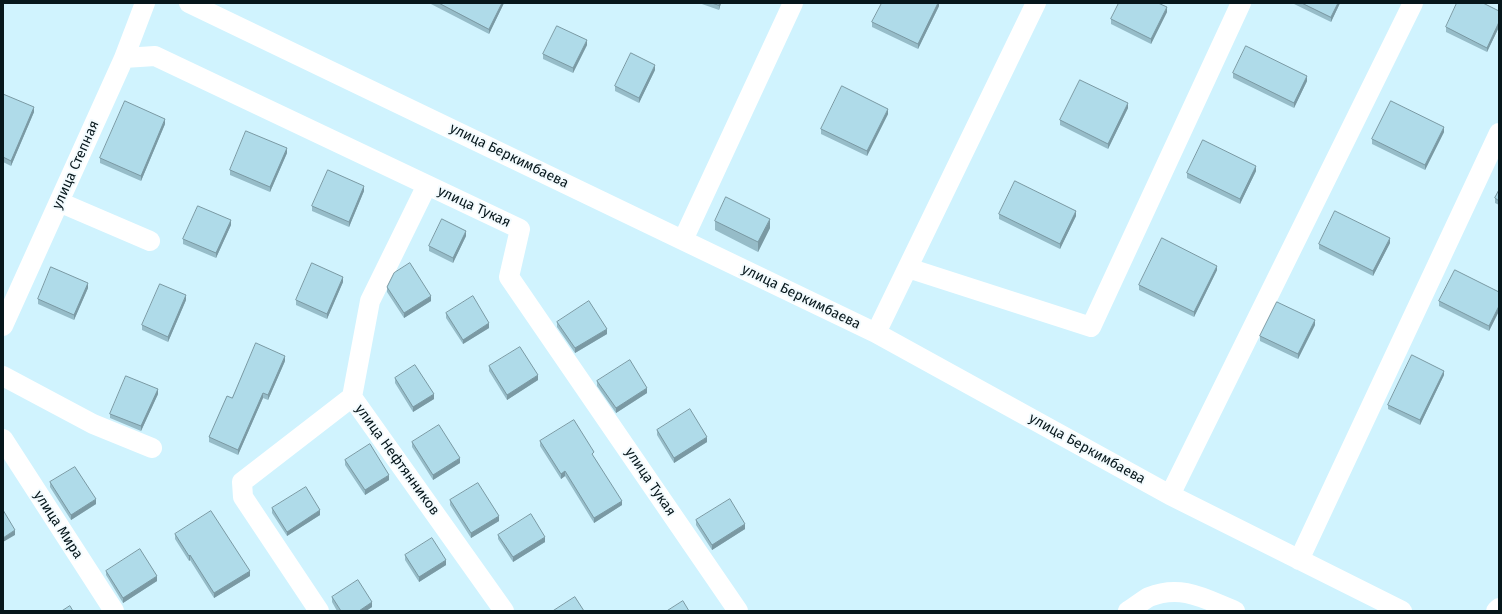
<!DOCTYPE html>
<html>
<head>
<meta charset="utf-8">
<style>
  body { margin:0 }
  #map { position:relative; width:1502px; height:614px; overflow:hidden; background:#d0f3fe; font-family:"Fira Sans",sans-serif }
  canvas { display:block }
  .frame { position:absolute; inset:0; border:4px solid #06161b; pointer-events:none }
</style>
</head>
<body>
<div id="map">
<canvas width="1502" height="614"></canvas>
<div class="frame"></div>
</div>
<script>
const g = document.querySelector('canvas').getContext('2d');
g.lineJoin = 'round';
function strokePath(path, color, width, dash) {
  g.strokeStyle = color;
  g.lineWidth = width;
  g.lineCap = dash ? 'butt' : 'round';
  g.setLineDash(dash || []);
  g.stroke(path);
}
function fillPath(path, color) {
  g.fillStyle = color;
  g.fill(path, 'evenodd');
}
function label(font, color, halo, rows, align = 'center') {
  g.font = font + ' "Fira Sans",sans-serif';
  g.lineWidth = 4;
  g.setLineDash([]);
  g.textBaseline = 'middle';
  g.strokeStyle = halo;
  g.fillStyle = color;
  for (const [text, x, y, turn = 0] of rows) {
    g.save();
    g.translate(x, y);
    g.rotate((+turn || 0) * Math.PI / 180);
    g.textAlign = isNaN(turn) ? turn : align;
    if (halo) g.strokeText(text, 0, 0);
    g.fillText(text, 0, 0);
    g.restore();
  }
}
const minor = new Path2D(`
  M189,3L876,333L1170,495L1402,611
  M124,58L155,56L520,229L509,277L738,611
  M427,185L370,301L352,397L504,611
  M59,202L150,241
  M683,240L793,3
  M908,268L1091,327L1241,3
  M3,326L124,58L145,3
  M876,333L1036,3
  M3,376L93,424L152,448
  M3,439L114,611
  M1170,495L1413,3
  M1299,560L1499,133
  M319,611L243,497L242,482L352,397
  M1128,611C1135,607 1142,601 1149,597C1182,584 1205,599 1235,611
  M1496,611L1499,608`);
const wall = new Path2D(`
  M429,3H504L489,34Z
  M699,3H721L719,10Z
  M939,3V6L918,49L872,27V22Z
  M1292,3H1340L1331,22Z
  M1499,11V27L1487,52L1446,32V27Z
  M1167,12L1151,44L1111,24V19Z
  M587,45L573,73L543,59V54Z
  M655,70L639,103L615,91V86Z
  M1233,73L1307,81L1294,108L1233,78Z
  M3,94L34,112L11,166L3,162Z
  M1128,108L1108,149L1060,125V120Z
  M888,114L867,156L821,134V129Z
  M165,124L141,181L100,163V158Z
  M1444,132L1425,170L1372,144V139Z
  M287,153L270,192L230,175V170Z
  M1256,171L1240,204L1187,178V173Z
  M1499,190V205L1495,203V198Z
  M364,191L349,227L312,211V206Z
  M999,214L1076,216L1060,249L999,219Z
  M715,221L770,228L758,252L715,230Z
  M231,225L216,258L183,244V239Z
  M466,236L453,263L429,251V246Z
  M1390,243L1373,276L1319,249V244Z
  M1217,270L1194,317L1139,290V285Z
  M343,282L327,319L296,305V300Z
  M387,287L431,301L404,318L387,292Z
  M88,288L74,320L38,304V299Z
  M1499,292V311L1489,331L1439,306V301Z
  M186,300L168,342L142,330V325Z
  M446,313L489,328L463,344L446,318Z
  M557,322L607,334L575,353L557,327Z
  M1315,325L1298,359L1260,341V336Z
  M285,361L268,400L263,398L238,455L209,442V437L232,398Z
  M489,366L538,380L507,400L489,371Z
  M1444,375L1420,425L1388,409V405Z
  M395,378L434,399L413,412L395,383Z
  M597,381L647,393L616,413L597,386Z
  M158,394L141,431L110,418V414Z
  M657,430L707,442L674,463L657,435Z
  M540,441L594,457L622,505L594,523L565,476L561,479L540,446Z
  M412,442L460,463L433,480L412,447Z
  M345,460L389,480L365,495L345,465Z
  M50,482L96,504L71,520L50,487Z
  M450,500L499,521L471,538L450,505Z
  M272,508L320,515L287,536L272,513Z
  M696,520L745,529L712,550L696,525Z
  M175,534L250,576L214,598L190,560L189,561L175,539Z
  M498,535L545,542L513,562L498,539Z
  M405,555L446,565L419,582L405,560Z
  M106,571L157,581L123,603L106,575Z
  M332,597L372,607L366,611H337L332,602Z`);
const shadedWall = new Path2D(`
  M502,3H504L489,34V29Z
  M719,3H721L719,10Z
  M938,3H939V6L918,49V44Z
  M1338,3H1340L1331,22V17Z
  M1167,7V12L1151,44V39Z
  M1499,22V27L1487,52V48Z
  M587,40V45L573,73V68Z
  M655,65V70L639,103V98Z
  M1307,76V81L1294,108V103Z
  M1128,103V108L1108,149V144Z
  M34,107V112L11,166V161Z
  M888,109V114L867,156V151Z
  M165,119V124L141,181V176Z
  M1444,127V132L1425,170V165Z
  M287,148V153L270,192V187Z
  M1256,166V171L1240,204V199Z
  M364,186V191L349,227V222Z
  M1076,211V216L1060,249V244Z
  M770,219V228L758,252V242Z
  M231,220V225L216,258V253Z
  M466,231V236L453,263V258Z
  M1390,238V243L1373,276V271Z
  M1217,266V270L1194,317V312Z
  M343,277V282L327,319V314Z
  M88,283V288L74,320V315Z
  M186,295V300L168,342V337Z
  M431,296V301L404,318V313Z
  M1499,306V311L1489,331V326Z
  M1315,320V325L1298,359V354Z
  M489,323V328L463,344V340Z
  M607,329V334L575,353V348Z
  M285,356V361L268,400V395Z
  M1444,371V375L1420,425V420Z
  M538,375V380L507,400V395Z
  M647,388V393L616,413V408Z
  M158,389V394L141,431V426Z
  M263,393V398L238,455V450Z
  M434,394V399L413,412V407Z
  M707,437V442L674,463V458Z
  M460,458V463L433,480V475Z
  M565,471V476L561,479V474Z
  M389,475V480L365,495V490Z
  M96,499V504L71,520V515Z
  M622,501V505L594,523V518Z
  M320,510V515L287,536V532Z
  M499,516V521L471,538V533Z
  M745,524V529L712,550V545Z
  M15,530V535L3,542V538Z
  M545,537V542L513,562V557Z
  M190,555V560L189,561V556Z
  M446,560V565L419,582V577Z
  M250,571V576L214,598V593Z
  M157,576V581L123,603V598Z
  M372,602V607L366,611H359Z`);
const building = new Path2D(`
  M439,3H502L489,29Z
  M712,3H719V5Z
  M882,3H938L918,44L872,22Z
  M1119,3H1158L1167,7L1151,39L1111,19Z
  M1302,3H1338L1331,17Z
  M1457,3H1483L1499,11V22L1487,48L1446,27Z
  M557,26L587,40L573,68L543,54Z
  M1246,46L1307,76L1294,103L1233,73Z
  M631,53L655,65L639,98L615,86Z
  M1080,80L1128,103L1108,144L1060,120Z
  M842,86L888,109L867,151L821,129Z
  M3,94L34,107L11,161L3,157Z
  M125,101L165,119L141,176L100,158Z
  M1391,101L1444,127L1425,165L1372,139Z
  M246,131L287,148L270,187L230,170Z
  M1203,140L1256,166L1240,199L1187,173Z
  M328,170L364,186L349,222L312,206Z
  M1015,181L1076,211L1060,244L999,214Z
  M1499,190V201L1495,198Z
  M726,197L770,219L758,242L715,221Z
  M198,206L231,220L216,253L183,239Z
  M1335,211L1390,238L1373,271L1319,244Z
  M442,219L466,231L453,258L429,246Z
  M1162,238L1217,266L1194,312L1139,285Z
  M312,263L343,277L327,314L296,300Z
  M410,263L431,296L404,313L387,287L394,273Z
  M51,267L88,283L74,315L38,299Z
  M1455,270L1499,292V306L1489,326L1439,301Z
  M160,284L186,295L168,337L142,325Z
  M473,296L489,323L463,340L446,313Z
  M589,301L607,329L575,348L557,322Z
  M1277,302L1315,320L1298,354L1260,336Z
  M256,343L285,356L268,395L263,393L238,450L209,437L227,396L232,398Z
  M520,347L538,375L507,395L489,366Z
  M1412,355L1444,371L1420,420L1388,405Z
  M630,360L647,388L616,408L597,381Z
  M415,365L434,394L413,407L395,378Z
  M126,376L158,389L141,426L110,414Z
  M690,409L707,437L674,458L657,430Z
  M574,420L594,452L592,454L622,501L594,518L565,471L561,474L540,441Z
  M439,425L460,458L433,475L412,442Z
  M370,444L389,475L365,490L345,460Z
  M75,467L96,499L71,515L50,482Z
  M478,483L499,516L471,533L450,500Z
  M306,487L320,510L287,532L272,508Z
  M730,499L745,524L712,545L696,520Z
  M3,510L15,530L3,538Z
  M211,511L250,571L214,593L190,555L189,556L175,534Z
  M531,514L545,537L513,557L498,535Z
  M432,538L446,560L419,577L405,555Z
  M140,549L157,576L123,598L106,571Z
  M358,580L372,602L359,611H341L332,597Z
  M575,597L584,611H553Z
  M683,601L689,611H667Z
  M70,606L73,611H62Z`);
const streetNames = [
  ["улица Беркимбаева",509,156,26],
  ["улица Степная",76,165,-66],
  ["улица Тукая",474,207,25],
  ["улица Беркимбаева",801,297,26],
  ["улица Беркимбаева",1087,449,29],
  ["улица Нефтянников",397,460,54],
  ["улица Тукая",650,482,56],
  ["улица Мира",58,525,57]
];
strokePath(minor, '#fff', 20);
fillPath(wall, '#96bcc8');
fillPath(shadedWall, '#7a99a3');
fillPath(building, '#afdbe9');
strokePath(building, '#7a99a3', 1);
label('14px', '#06161b', '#f3fbfe', streetNames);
</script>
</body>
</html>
